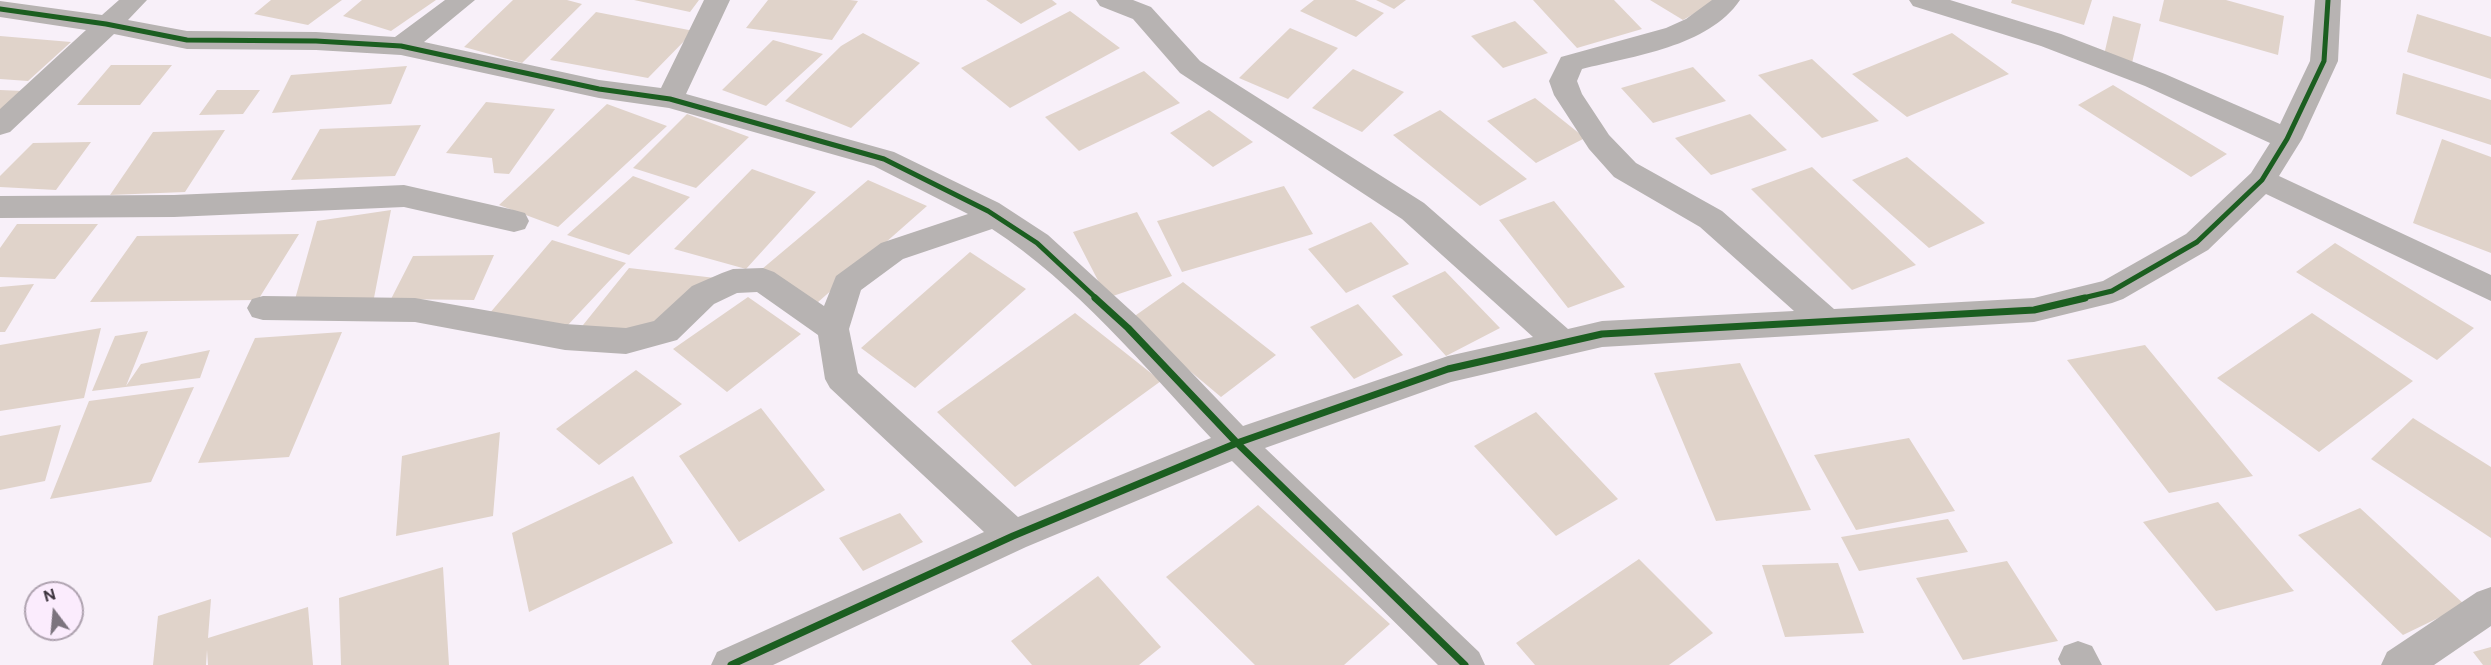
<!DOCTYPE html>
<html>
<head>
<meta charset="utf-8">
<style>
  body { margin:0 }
  #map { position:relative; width:2491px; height:665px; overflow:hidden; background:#f8f0f9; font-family:"DM Sans",sans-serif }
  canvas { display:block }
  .north { position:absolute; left:24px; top:581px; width:60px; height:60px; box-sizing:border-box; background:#fbecfd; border:2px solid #aea2af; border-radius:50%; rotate:344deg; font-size:16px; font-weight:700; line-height:24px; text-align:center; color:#3a323b }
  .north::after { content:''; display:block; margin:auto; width:21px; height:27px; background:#7c747e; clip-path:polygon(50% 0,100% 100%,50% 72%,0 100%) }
</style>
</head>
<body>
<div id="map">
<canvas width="2491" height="665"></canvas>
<div class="north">N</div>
</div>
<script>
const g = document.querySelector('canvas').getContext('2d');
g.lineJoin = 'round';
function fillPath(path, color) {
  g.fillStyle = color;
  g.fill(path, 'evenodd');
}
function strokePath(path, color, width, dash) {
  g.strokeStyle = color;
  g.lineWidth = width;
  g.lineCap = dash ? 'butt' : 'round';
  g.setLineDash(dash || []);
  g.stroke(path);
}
const building = new Path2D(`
  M271,0H342L308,25L254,14Z
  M362,0H436L391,31L343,16Z
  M513,0H567L582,4L522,63L464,47Z
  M634,0H699L690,12Z
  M768,0H850L858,1L832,40L746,28Z
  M986,0H1052L1057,4L1021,24Z
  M1314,0H1355L1384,13L1356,37L1300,11Z
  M1376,0H1406L1394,9Z
  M1533,0H1614L1642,29L1577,48Z
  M1650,0H1718L1683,20Z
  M2012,0H2092L2084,25L2011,3Z
  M2164,0H2226L2284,16L2278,55L2159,21Z
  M1070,11L1120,48L1010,108L961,68Z
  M596,12L694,31L648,78L550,60Z
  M2417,14L2491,37V79L2407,52Z
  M2113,16L2141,24L2132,63L2104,55Z
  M1515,21L1548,53L1503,68L1471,36Z
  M1290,28L1338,48L1288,99L1239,78Z
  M863,33L920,63L851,128L785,101L841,46Z
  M1952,33L2009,74L1907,117L1852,74Z
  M0,36L71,42L28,81L0,79Z
  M773,40L823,54L766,106L722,90Z
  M1812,59L1879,121L1822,138L1758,75Z
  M111,65H172L140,105H77Z
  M407,66L391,104L272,113L291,75Z
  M1693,67L1726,101L1653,123L1621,88Z
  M1353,69L1404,92L1362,132L1312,108Z
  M1144,71L1180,103L1079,151L1045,117Z
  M2403,73L2491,100V145L2396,114Z
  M2113,85L2227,154L2191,177L2078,105Z
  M0,90L23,91L0,115Z
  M217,90H260L243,114L199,115Z
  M1535,98L1585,138L1536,163L1487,121Z
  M486,102L555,109L509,174L494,173L492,158L446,153Z
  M607,104L667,126L558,227L499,205Z
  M1209,110L1253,142L1213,167L1170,133Z
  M1440,110L1527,179L1480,206L1393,135Z
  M687,114L749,137L696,188L633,168Z
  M1750,114L1787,150L1711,175L1675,138Z
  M421,125L395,176L291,180L320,129Z
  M225,130L185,192L110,195L153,132Z
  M2442,139L2491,157V253L2413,223Z
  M91,142L56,190L0,187V176L33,143Z
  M1907,157L1985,223L1929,248L1852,180Z
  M1812,167L1916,265L1852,290L1751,189Z
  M752,169L816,192L746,269L674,249Z
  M633,176L690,197L629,255L567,235Z
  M868,180L927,206L817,303L762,269Z
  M1284,186L1313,234L1182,272L1157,221Z
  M1554,201L1625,287L1568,308L1499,220Z
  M391,210L373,303L290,317L317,221Z
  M1137,212L1172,276L1107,298L1073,232Z
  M1371,222L1409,264L1346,293L1308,249Z
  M17,224H98L55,279L0,277V248Z
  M299,234L258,300L90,302L137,236Z
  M552,240L626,263L567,326L489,314Z
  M2335,243L2474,328L2437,360L2296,272Z
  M970,252L1026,289L915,388L861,348Z
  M494,255L474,300L391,299L413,256Z
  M629,268L724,279L663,325L626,336L579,330Z
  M1445,271L1500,328L1446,356L1392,296Z
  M1183,282L1276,355L1221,397L1129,320Z
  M34,284L5,332H0V287Z
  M748,297L801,334L727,392L673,349Z
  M1358,304L1403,355L1354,379L1310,327Z
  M1075,313L1161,381L1015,487L937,412Z
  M2312,313L2413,381L2319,452L2217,378Z
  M101,328L84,398L0,411V345Z
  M148,331L126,386L141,364L210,350L200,378L92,391L115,336Z
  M342,332L289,457L198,463L255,338Z
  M2145,345L2253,476L2169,493L2067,360Z
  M1740,363L1811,510L1716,521L1654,373Z
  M636,370L682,404L599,465L556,429Z
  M194,387L151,482L50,499L89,401Z
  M761,408L825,490L739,542L679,456Z
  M1536,412L1618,499L1556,536L1474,446Z
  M2413,418L2491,467V538L2371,459Z
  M61,425L45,481L0,490V436Z
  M500,432L493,516L396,536L402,456Z
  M1909,438L1955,511L1856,530L1814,455Z
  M633,476L673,543L529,612L512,533Z
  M2218,502L2294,591L2216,611L2143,522Z
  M1258,505L1390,624L1344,665H1255L1166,577Z
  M2360,508L2465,605L2403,635L2298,535Z
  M900,513L923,542L863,571L839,538Z
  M1948,519L1968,552L1859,571L1841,537Z
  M1639,559L1713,633L1669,665H1535L1516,643Z
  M2007,561L2058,641L1963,660L1916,578Z
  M1838,563L1864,633L1785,637L1762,565Z
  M443,567L449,665H341L339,598Z
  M1098,576L1161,647L1139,665H1032L1011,641Z
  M211,599L208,638L308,607L313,665H208L207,650L206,665H153L158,616Z
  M2491,647V665H2483L2473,652Z`);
const minor = new Path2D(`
  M119,0H147L128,20L187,31L316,32L395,37L445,0H475L424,42L599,80L661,88L704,0H730L686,94L894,152L999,203L1048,235L1140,319L1243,426L1448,356L1533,337L1402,219L1180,73L1133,19L1100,6L1096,0H1133L1151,7L1200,61L1424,203L1568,329L1602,321L1794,311L1700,227L1614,177L1589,149L1554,95L1549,81L1561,57L1666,28L1686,19L1712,0H1740C1708,47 1633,56 1582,69L1577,81L1582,94L1609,135L1636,163L1722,211L1834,309L2034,298L2103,281L2186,234L2251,173L2270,143L2145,86L2041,46L1913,6L1909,0H1950L2061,34L2165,74L2280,124L2310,61L2315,0H2341L2338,61L2302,139L2279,176L2491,275V301L2266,194L2208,250L2123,299L2112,303L2034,322L1602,347L1451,382L1265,448L1479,652L1485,665H1438L1232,461L1026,547L773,665H711L717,652L984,532L830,388L825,379L818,335L757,292L737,293L714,304L677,340L626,354L565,350L415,322L263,320L252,317L247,308L252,299L263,296L415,298L565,324L626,328L654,321L692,286L722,273L733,269L763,268L774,272L824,306L836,276L881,243L968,214L874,166L669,108L599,98L401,55L316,50L187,49L114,34L10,132L0,135V109L86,30L0,17V1L102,15ZM992,229C1076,284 1143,365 1211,438L1018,517L858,373L849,329L861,290L903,259Z
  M404,185L514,210L525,213L529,221L525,229L514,232L404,207L174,217L0,218V196L174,195Z
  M2491,587V626L2434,665H2381L2387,652L2477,592Z
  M2078,641L2092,646L2102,665H2061L2058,659L2064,646Z`);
const cyclewayFar1 = new Path2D(`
  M0,9L106,24L187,40L316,41L401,46L599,89L670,99L884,159L988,211L1037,243L1097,299
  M2079,299L2112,291L2197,242L2262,180L2287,139L2324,61L2328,0`);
const cycleway = new Path2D(`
  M1095,298L1128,328L1237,443L1465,665
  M731,665L1013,536L1237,443L1448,369L1602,334L2034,310L2085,298`);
fillPath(building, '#e0d3ca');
fillPath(minor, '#b7b3b2');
strokePath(cyclewayFar1, '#1b5e20', 5);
strokePath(cycleway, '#1b5e20', 7);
</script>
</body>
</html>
